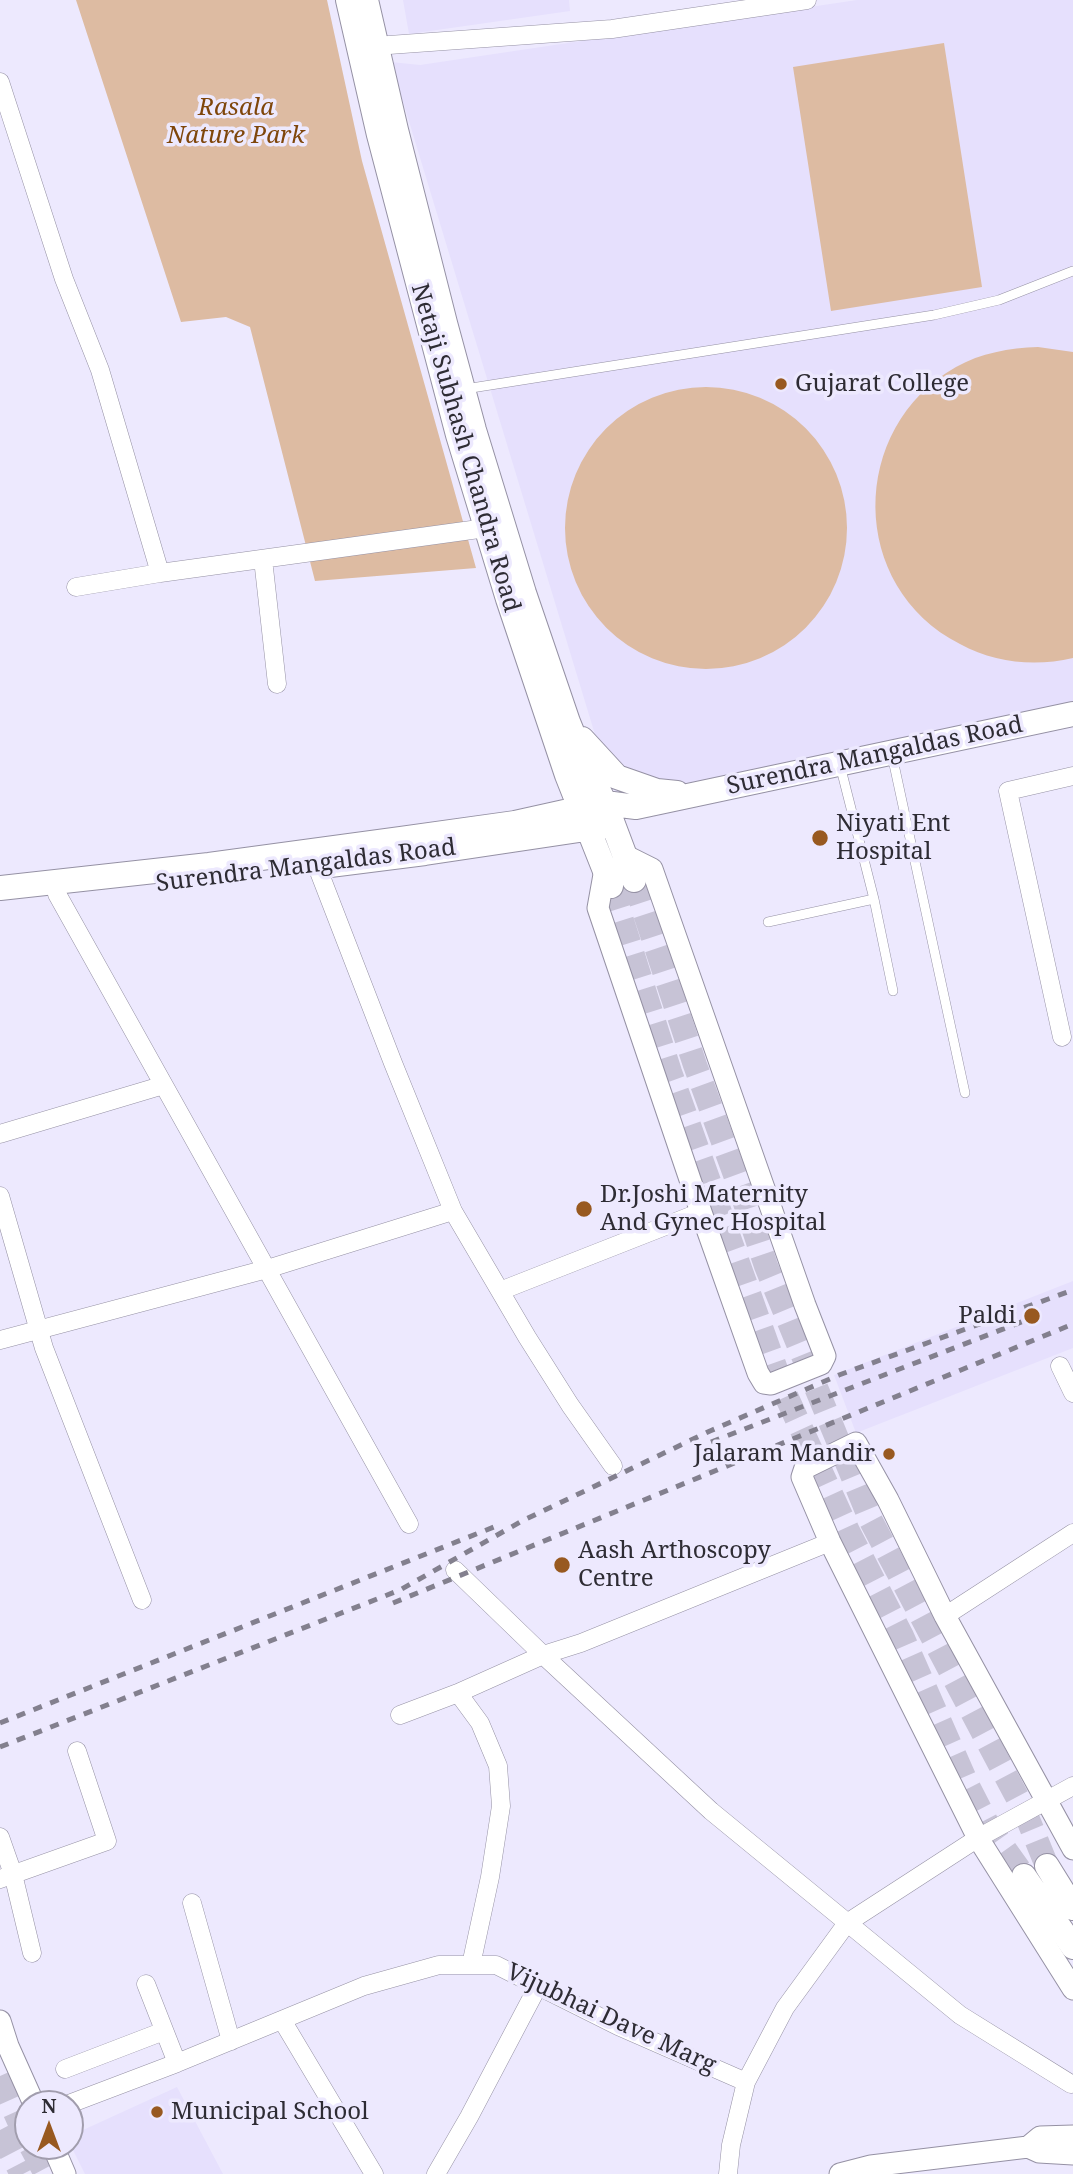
<!DOCTYPE html>
<html>
<head>
<meta charset="utf-8">
<style>
  body { margin:0 }
  #map { position:relative; width:1073px; height:2174px; overflow:hidden; background:#ede9fe; font-family:"Noto Serif",serif }
  canvas { display:block }
  .north { position:absolute; left:14px; top:2090px; width:70px; height:70px; box-sizing:border-box; background:#ede9fe; border:2px solid #a19dad; border-radius:50%; rotate:0deg; font-size:19px; font-weight:700; line-height:28px; text-align:center; color:#2e2c34 }
  .north::after { content:''; display:block; margin:auto; width:24px; height:32px; background:#985920; clip-path:polygon(50% 0,100% 100%,50% 72%,0 100%) }
</style>
</head>
<body>
<div id="map">
<canvas width="1073" height="2174"></canvas>
<div class="north">N</div>
</div>
<script>
const g = document.querySelector('canvas').getContext('2d');
g.lineJoin = 'round';
function fillPath(path, color) {
  g.fillStyle = color;
  g.fill(path, 'evenodd');
}
function strokePath(path, color, width, dash) {
  g.strokeStyle = color;
  g.lineWidth = width;
  g.lineCap = dash ? 'butt' : 'round';
  g.setLineDash(dash || []);
  g.stroke(path);
}
function label(font, color, halo, rows, align = 'center') {
  g.font = font + ' "Noto Serif",serif';
  g.lineWidth = 7;
  g.setLineDash([]);
  g.textBaseline = 'middle';
  g.strokeStyle = halo;
  g.fillStyle = color;
  for (const [text, x, y, turn = 0] of rows) {
    g.save();
    g.translate(x, y);
    g.rotate((+turn || 0) * Math.PI / 180);
    g.textAlign = isNaN(turn) ? turn : align;
    if (halo) g.strokeText(text, 0, 0);
    g.fillText(text, 0, 0);
    g.restore();
  }
}
const built = new Path2D(`
  M403,0H569L570,11L409,34Z
  M857,0H1073V703L620,798L610,784L391,62L420,65Z
  M1073,1281V1348L856,1433L834,1375Z
  M177,2087L223,2174H85L70,2144V2136Z`);
const green = new Path2D(`
  M76,0H327L362,161L476,568L315,581L250,327L226,317L181,322Z
  M944,43L982,287L831,311L793,67Z
  M1038,347L1073,352V658C1035,667 995,663 960,644C848,587 848,428 956,367C981,353 1009,348 1038,347Z
  M565 528a141 141 0 1 1 282 0a141 141 0 1 1-282 0Z`);
const secondaryTunnel = new Path2D(`
  M634,880L695,1065L741,1191L766,1266L871,1521L1025,1812L1047,1866
  M611,886L670,1072L783,1389L848,1531L902,1636L969,1788L989,1827L1024,1876`);
const primaryTunnel = new Path2D(`
  M0,2076L28,2139
  M0,2130L23,2174
  M32,2146L47,2174`);
const service = new Path2D(`
  M465,389L934,315L999,300L1073,271
  M892,755L965,1093
  M874,899L893,991
  M768,922L874,899L840,765`);
const minor = new Path2D(`
  M375,46L612,29L807,0
  M0,82L64,279L100,370L160,573L486,528
  M263,559L277,684
  M76,587L160,573
  M311,851L393,1063L453,1211L527,1337L570,1405L613,1466
  M57,894L409,1524
  M1062,1037L1008,791L1073,776
  M0,1134L164,1085
  M0,1196L44,1348L142,1600
  M500,1291L701,1212
  M0,1340L267,1269L453,1211
  M1060,1366L1073,1393
  M455,1570L543,1655L581,1643L830,1542
  M945,1616L1073,1533
  M400,1715L458,1693
  M0,1837L13,1874L32,1953
  M0,1879L107,1841L77,1751
  M192,1903L231,2041
  M471,1965L490,1877L501,1806L498,1766L480,1723L458,1693L543,1655L711,1811L960,2015L1071,2084
  M146,1984L177,2063
  M282,2020L374,2174
  M65,2069L164,2031
  M746,2082L785,2008L847,1923L978,1838L1073,1786
  M69,2104L177,2063L364,1986L439,1965H496L618,2026L746,2082L731,2145L728,2174
  M436,2174L469,2117L538,1986`);
const tertiary = new Path2D(`
  M605,869L598,908L701,1212L758,1373L764,1383L771,1384L821,1364L825,1356L805,1305L652,869L626,856
  M1073,1849L945,1616L888,1500L856,1443L805,1468L802,1477L830,1542L978,1838L1073,1989
  M0,2021L8,2046L34,2104
  M53,2146L65,2174
  M1028,2147L1040,2137L1073,2136
  M840,2174L871,2166L1028,2147L1039,2152L1073,2154`);
const secondary = new Path2D(`
  M348,0L379,135L458,435L508,599L567,775L611,886
  M366,0L396,130L445,323L474,430L524,593L568,722L588,771L605,803L634,880
  M582,739L617,777L657,791L677,793
  M330,865L425,853L606,826
  M0,888L209,865L401,839L515,823L605,803L636,807L1073,714
  M1047,1866L1073,1908
  M1024,1876L1073,1947`);
const rail = new Path2D(`
  M711,1442L1034,1317
  M393,1603L1073,1324
  M0,1723L499,1525
  M0,1747L400,1590L522,1521L710,1431L839,1375L1073,1290`);
const markers = [
  [781,384,7,"#985920"],
  [820,838,9,"#985920"],
  [584,1209,9,"#985920"],
  [1032,1316,9,"#985920"],
  [889,1454,7,"#985920"],
  [562,1565,9,"#985920"],
  [157,2112,7,"#985920"]
];
const parkNames = [
  ["Rasala",236,108],
  ["Nature Park",236,136]
];
const poiNames = [
  ["Gujarat College",795,384],
  ["Niyati Ent",836,824],
  ["Hospital",836,852],
  ["Dr.Joshi Maternity",600,1195],
  ["And Gynec Hospital",600,1223],
  ["Paldi",1016,1316,"right"],
  ["Jalaram Mandir",875,1454,"right"],
  ["Aash Arthoscopy",578,1551],
  ["Centre",578,1579],
  ["Municipal School",171,2112]
];
const streetNames = [
  ["Netaji Subhash Chandra Road",465,448,74],
  ["Surendra Mangaldas Road",875,756,-12],
  ["Surendra Mangaldas Road",306,866,-7],
  ["Vijubhai Dave Marg",611,2019,25]
];
fillPath(built, '#e6e0fd');
fillPath(green, '#ddbba2');
strokePath(secondaryTunnel, '#c7c3d6', 24, [24, 12]);
strokePath(primaryTunnel, '#c7c3d6', 26, [26, 13]);
strokePath(service, '#9591a4', 10);
strokePath(minor, '#9591a4', 19);
strokePath(tertiary, '#9591a4', 23);
strokePath(secondary, '#9591a4', 26);
strokePath(service, '#fff', 9);
strokePath(minor, '#fff', 18);
strokePath(tertiary, '#fff', 21);
strokePath(secondary, '#fff', 24);
strokePath(rail, '#83808e', 5, [9, 9]);
for (const [x, y, r, color] of markers) {
  const dot = new Path2D();
  dot.arc(x, y, r, 0, 2 * Math.PI);
  g.fillStyle = color;
  g.fill(dot);
  strokePath(dot, '#ede9fe', 2.5);
}
label('italic 24px', '#7f460b', '#ede9fe', parkNames);
label('24px', '#2e2c34', '#ede9fe', poiNames, 'left');
label('24px', '#2e2c34', '#ede9fe', streetNames);
</script>
</body>
</html>
